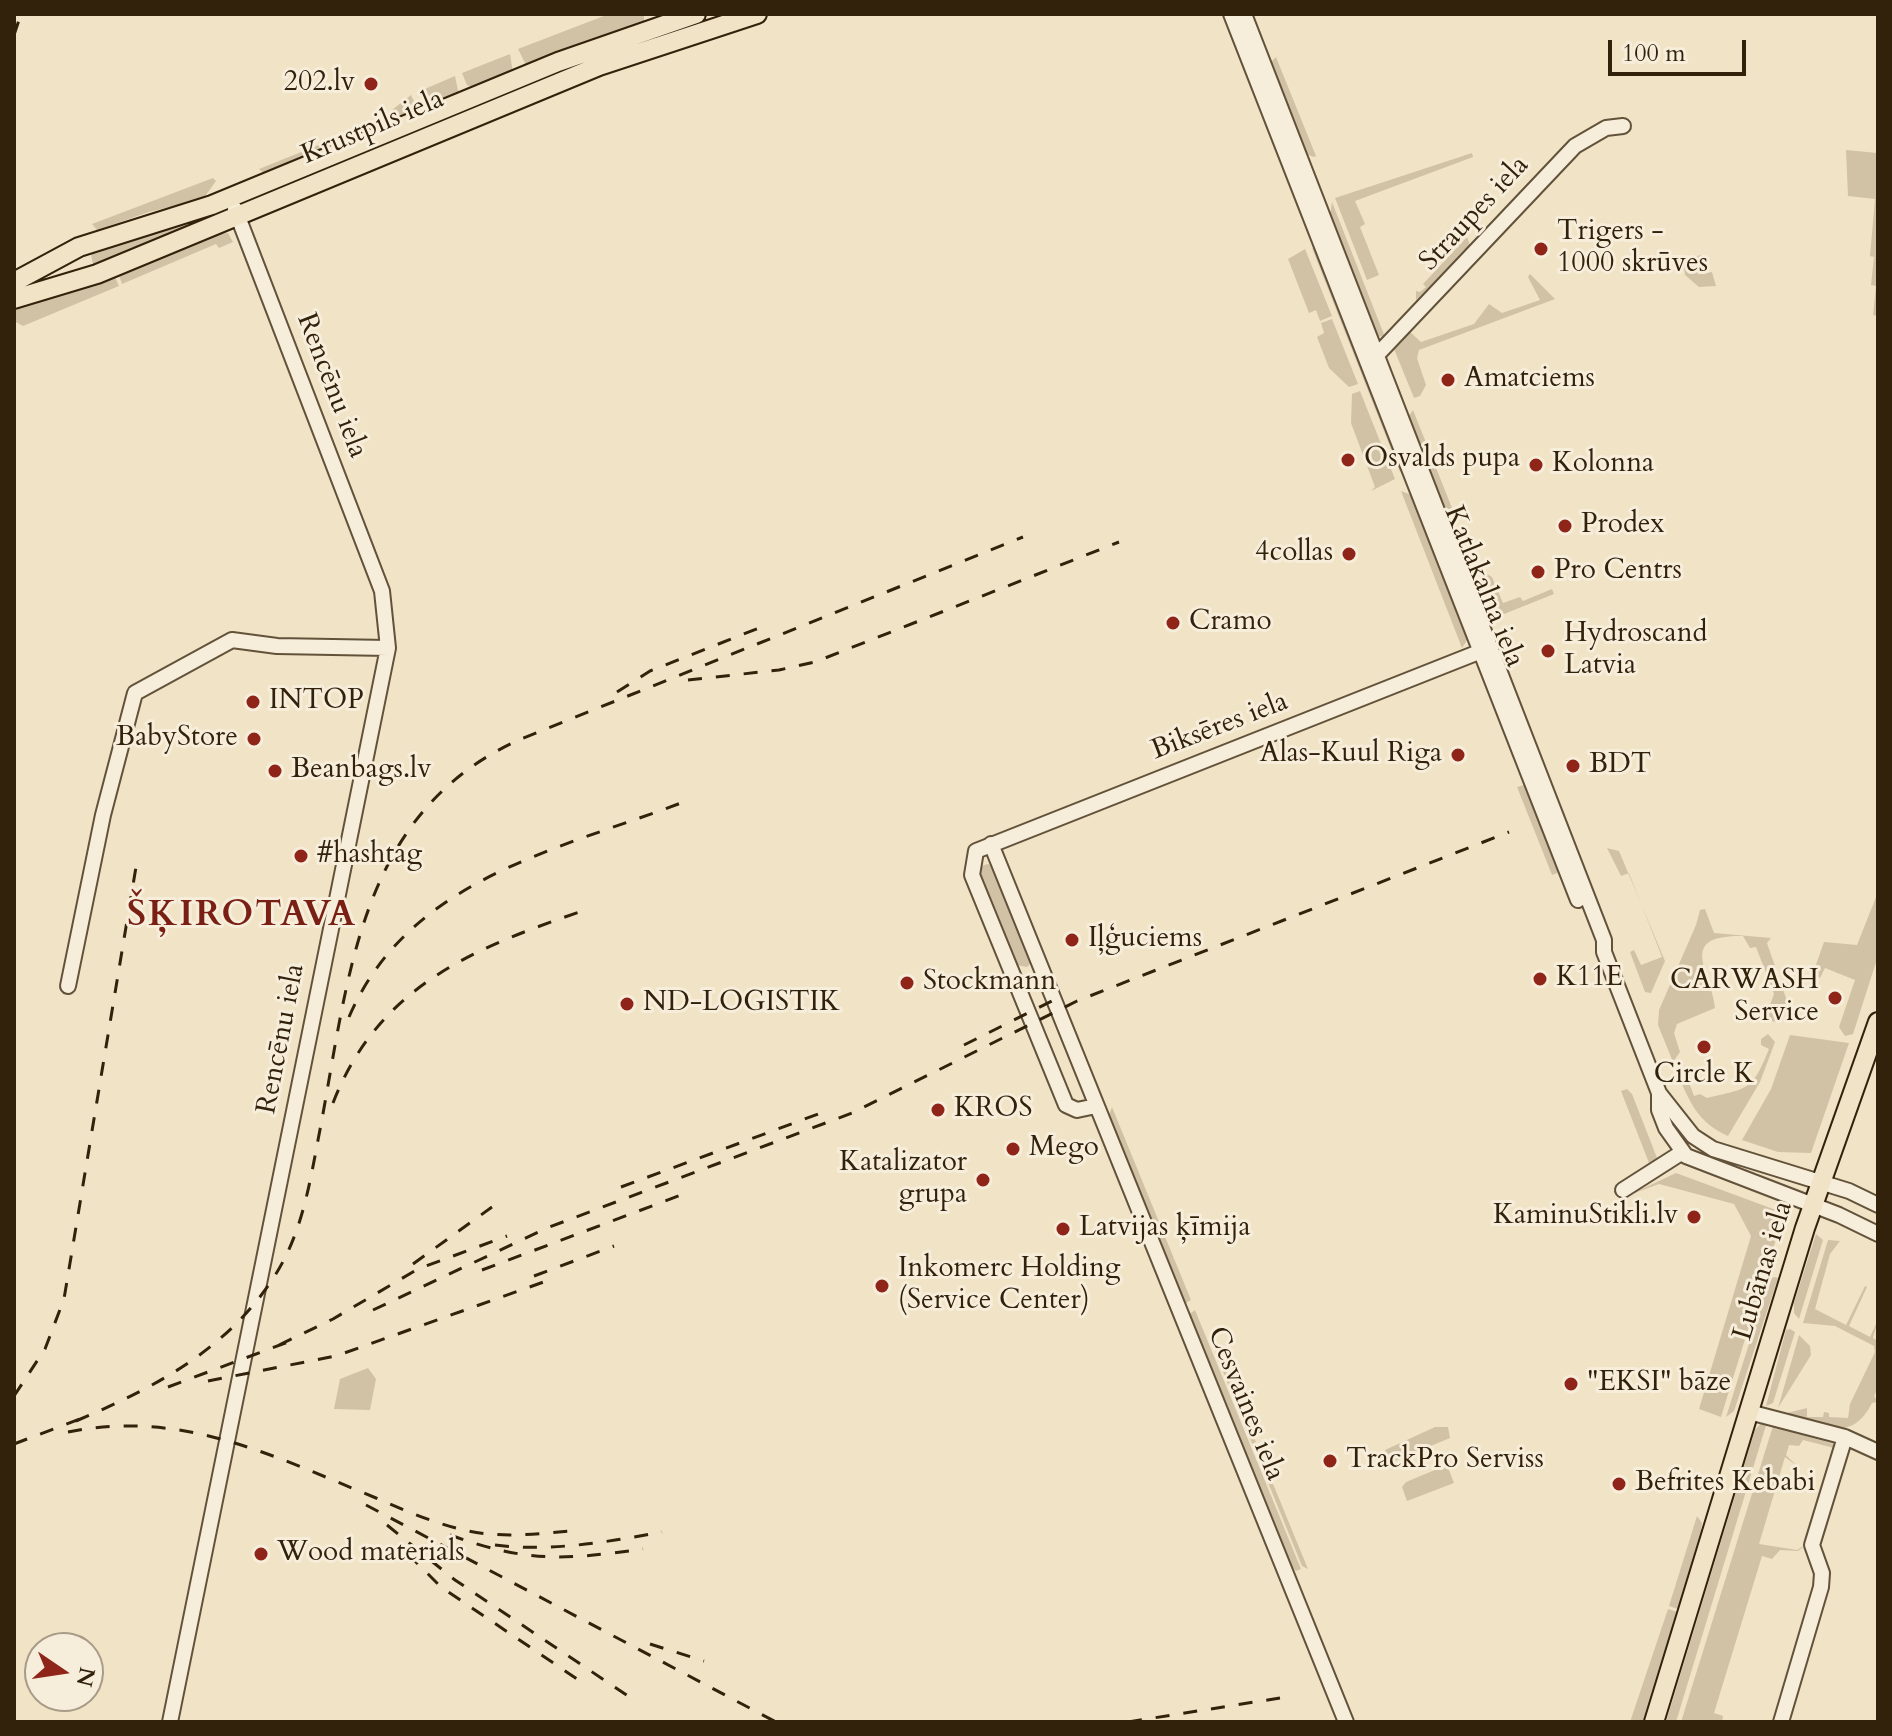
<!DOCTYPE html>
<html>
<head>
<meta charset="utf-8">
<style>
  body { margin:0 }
  #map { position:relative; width:1892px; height:1736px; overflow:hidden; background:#f1e3c6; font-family:Cardo,serif }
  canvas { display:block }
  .frame { position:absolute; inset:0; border:16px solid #32210b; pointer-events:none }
  .north { position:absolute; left:24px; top:1632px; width:80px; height:80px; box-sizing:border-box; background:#f6edda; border:2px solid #a89b87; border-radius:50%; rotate:103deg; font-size:22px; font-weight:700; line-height:32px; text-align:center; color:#32210b }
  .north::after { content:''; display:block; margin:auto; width:28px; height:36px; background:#8f2418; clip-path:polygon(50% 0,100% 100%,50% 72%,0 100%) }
  .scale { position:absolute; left:1608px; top:40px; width:138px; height:36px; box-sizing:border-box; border:4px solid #32210b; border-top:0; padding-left:10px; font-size:24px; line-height:28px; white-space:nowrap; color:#32210b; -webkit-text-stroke:6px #f6edda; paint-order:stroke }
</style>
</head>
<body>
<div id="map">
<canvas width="1892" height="1736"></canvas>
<div class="frame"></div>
<div class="north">N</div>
<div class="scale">100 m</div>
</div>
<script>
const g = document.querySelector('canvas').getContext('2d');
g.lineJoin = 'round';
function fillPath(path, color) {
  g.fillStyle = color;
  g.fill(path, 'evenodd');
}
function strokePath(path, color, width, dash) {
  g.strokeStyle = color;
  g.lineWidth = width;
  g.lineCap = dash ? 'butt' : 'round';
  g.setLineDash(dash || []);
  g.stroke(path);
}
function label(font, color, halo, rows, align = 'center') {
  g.font = font + ' Cardo,serif';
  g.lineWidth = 6;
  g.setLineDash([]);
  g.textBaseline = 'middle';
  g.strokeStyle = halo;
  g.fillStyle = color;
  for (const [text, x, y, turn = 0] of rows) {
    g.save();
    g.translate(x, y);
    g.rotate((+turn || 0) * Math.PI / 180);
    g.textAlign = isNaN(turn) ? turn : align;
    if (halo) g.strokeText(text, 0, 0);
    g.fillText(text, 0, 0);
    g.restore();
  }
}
const green = new Path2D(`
  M609,14H644V23L526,65L518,49Z
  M510,54L513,73L476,89L467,85L462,73Z
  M1276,57L1316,156L1314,157L1306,154L1270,63Z
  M455,76L459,95L433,107L426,103L420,91Z
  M411,95L418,111L266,175L259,169L378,121Z
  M1878,142V345V316L1873,315L1876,286L1871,285L1874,257L1870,256L1875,199L1848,196L1846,150L1877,153Z
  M1472,153L1473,157L1355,201L1365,224L1360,227L1379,275L1367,280L1335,198Z
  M213,178L216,181L203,199L149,212L97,230L92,224Z
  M1332,202L1385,337L1377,336L1374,330L1330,217Z
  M211,212L215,220L97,268L93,265L91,254L95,249Z
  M228,233L233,242L219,248L216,244L122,284L119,275L215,234Z
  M1467,237L1471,248L1416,300V291L1420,292L1426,287L1423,284Z
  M1312,248L1318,250L1402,468L1400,472Z
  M1305,249L1332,316L1320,321L1316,310L1309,313L1288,259Z
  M1701,255L1706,273L1712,272L1716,286L1699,287L1685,275L1683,260Z
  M1530,274L1555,299L1419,350L1417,358L1426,385L1420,396L1414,398L1394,349L1410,332L1421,342L1474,324L1489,304L1502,313L1540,300L1528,277Z
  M115,277L119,286L23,326L14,321V309Z
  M1332,319L1358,384L1349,387L1329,368L1317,337L1324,333L1321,323Z
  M1360,391L1395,479L1371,491L1375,487L1351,423L1352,394Z
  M1413,410L1458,523L1447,519L1408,417Z
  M1401,491L1414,496L1469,637L1462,648Z
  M1487,574L1492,577L1503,603L1520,597L1523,601L1552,589L1554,594L1499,616L1482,576Z
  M1524,785L1529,787L1560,872L1552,875L1517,787Z
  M1607,848L1619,851L1665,961L1651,993L1645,992L1630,952L1634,950L1641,965L1662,957L1629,873L1621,876Z
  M987,864L994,866L1032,962L1027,967L1016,965L979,875L980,867Z
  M1878,892V956L1853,1034L1845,1036L1839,1027L1855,980L1825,968L1820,978L1813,973L1824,942L1857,945Z
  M1705,909L1714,933L1771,938L1767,943L1788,1004L1780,1022L1758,1020L1757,1011L1770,1005L1774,994L1756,947L1750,948L1743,936C1675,935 1712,972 1715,1008L1677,1024L1674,1033L1680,1052L1673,1062L1658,1025L1659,1010L1696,925L1700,910Z
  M1768,1034L1775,1042L1760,1082L1728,1136C1697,1122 1689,1101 1677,1072L1692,1074L1688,1080L1694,1096L1700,1094L1707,1098C1749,1088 1752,1091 1769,1049L1761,1045V1039Z
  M1790,1035L1849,1043L1811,1153L1778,1152L1742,1140L1771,1089Z
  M1627,1089L1632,1094L1659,1163H1649L1621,1091Z
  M1112,1107L1191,1300L1186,1303L1182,1302L1108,1118Z
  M1676,1173L1784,1213L1721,1417L1699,1409L1751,1236L1734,1204L1659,1184L1629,1195Z
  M1816,1234L1823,1240L1799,1319L1794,1313V1303Z
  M1828,1240L1840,1241L1830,1254L1815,1309L1846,1325L1865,1286L1867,1287L1849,1326L1870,1337L1878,1320L1873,1338L1878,1341V1388L1874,1396L1878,1402L1872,1403C1851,1444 1824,1425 1788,1416L1787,1413L1807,1408V1417H1823L1824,1412L1829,1413V1417L1848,1418L1850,1404L1875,1352L1874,1346L1835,1326L1803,1323Z
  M1774,1277L1778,1278L1734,1411L1726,1417L1769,1280Z
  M1195,1310L1301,1569L1296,1571L1289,1564L1188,1315Z
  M1790,1329L1795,1332L1773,1403L1766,1406L1786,1330Z
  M1799,1335L1810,1346L1811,1355L1778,1408Z
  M1218,1350L1308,1569L1302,1566L1215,1352Z
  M368,1368L376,1379L370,1410L334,1409L340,1379Z
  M1762,1422H1767L1676,1722H1666L1755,1430Z
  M1773,1426L1833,1444L1834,1448L1803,1440L1799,1446L1789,1445L1786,1455L1797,1466L1785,1457L1759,1544L1797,1550L1807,1544L1798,1551L1780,1550L1772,1559L1762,1556L1714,1713L1723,1716L1722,1722H1681Z
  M1435,1427H1448L1450,1438L1390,1463L1385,1450Z
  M1447,1465L1454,1483L1407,1501L1402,1487L1406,1482Z
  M1697,1516L1702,1523L1701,1531L1678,1609L1669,1606Z
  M1668,1609L1677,1612L1644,1722H1630Z`);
const minor = new Path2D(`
  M1231,14L1578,900
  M1244,14L1604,940V952L1659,1093L1693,1136L1713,1149L1849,1191L1878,1205
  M1377,355L1575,146L1606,128L1623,126
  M991,844L1346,1722
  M68,986L103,815L135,693L232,640L277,646L388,648
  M1659,1093V1110L1666,1128L1686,1156L1839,1215L1878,1234
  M1096,1106L1077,1110L1066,1105L972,875L976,851L1489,648
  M1623,1190L1681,1153
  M1749,1412L1845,1437L1878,1452
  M170,1722L388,648L382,591L235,209
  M1781,1722L1821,1587L1822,1573L1812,1545L1845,1437`);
const major = new Path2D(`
  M14,282L79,247L212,205L558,62L696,14
  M14,299L97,274L599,66L757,14
  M1654,1722L1805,1228L1878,1022`);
const rail = new Path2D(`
  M14,35L21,14
  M688,680L779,670L815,662L1119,542
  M617,692L650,671L759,628
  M349,1017C408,880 554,851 681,803
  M964,1045L1064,995
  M333,1103C379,984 477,947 588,909
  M621,1187L829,1110
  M413,1264L492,1207
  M482,1270L681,1195
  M534,1276L614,1246
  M373,1310L547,1228L852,1113L1077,1001L1509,832
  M279,1345L333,1319L418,1269L507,1236
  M208,1381L336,1356L552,1279
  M168,1387L288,1342
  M14,1396L45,1349L64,1299L137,861
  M76,1421C154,1388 227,1350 274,1277C301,1235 309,1188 318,1140C349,983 355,813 521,739L1023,537
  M68,1432C183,1409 273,1456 376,1498C406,1511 436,1524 468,1531C502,1538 537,1534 571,1531
  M14,1444L85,1417
  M366,1505L776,1722
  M387,1525L455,1580L634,1700
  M450,1535C528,1563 563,1560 643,1549
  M495,1545C551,1552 607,1542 662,1532
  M408,1554L441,1587L583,1683
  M650,1644L704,1661
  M1128,1722L1280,1698`);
const markers = [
  [371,84,8,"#8f2418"],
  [1541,249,8,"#8f2418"],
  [1448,380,8,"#8f2418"],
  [1348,460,8,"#8f2418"],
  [1536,465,8,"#8f2418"],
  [1565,526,8,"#8f2418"],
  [1349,554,8,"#8f2418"],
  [1538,572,8,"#8f2418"],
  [1173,623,8,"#8f2418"],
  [1548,651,8,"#8f2418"],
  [253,702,8,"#8f2418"],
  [254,739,8,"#8f2418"],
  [1458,755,8,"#8f2418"],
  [1573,766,8,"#8f2418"],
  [275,771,8,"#8f2418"],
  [301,856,8,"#8f2418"],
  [1072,940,8,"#8f2418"],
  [1540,979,8,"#8f2418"],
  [907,983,8,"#8f2418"],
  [1835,998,8,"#8f2418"],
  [627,1004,8,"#8f2418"],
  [1704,1047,8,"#8f2418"],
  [938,1110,8,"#8f2418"],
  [1013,1149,8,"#8f2418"],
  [983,1180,8,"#8f2418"],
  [1694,1217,8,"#8f2418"],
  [1063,1229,8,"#8f2418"],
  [882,1286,8,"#8f2418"],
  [1571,1384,8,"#8f2418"],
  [1330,1461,8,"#8f2418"],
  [1619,1484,8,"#8f2418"],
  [261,1554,8,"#8f2418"]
];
const poiNames = [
  ["202.lv",355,84,"right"],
  ["Trigers -",1557,233],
  ["1000 skrūves",1557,265],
  ["Amatciems",1464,380],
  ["Osvalds pupa",1364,460],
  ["Kolonna",1552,465],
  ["Prodex",1581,526],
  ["4collas",1333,554,"right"],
  ["Pro Centrs",1554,572],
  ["Cramo",1189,623],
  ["Hydroscand",1564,635],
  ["Latvia",1564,667],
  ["INTOP",269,702],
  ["BabyStore",238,739,"right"],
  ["Alas-Kuul Riga",1442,755,"right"],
  ["BDT",1589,766],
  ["Beanbags.lv",291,771],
  ["#hashtag",317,856],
  ["Iļģuciems",1088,940],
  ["K11E",1556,979],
  ["CARWASH",1819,982,"right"],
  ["Service",1819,1014,"right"],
  ["Stockmann",923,983],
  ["ND-LOGISTIK",643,1004],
  ["Circle K",1704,1076,"center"],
  ["KROS",954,1110],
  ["Mego",1029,1149],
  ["Katalizator",967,1164,"right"],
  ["grupa",967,1196,"right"],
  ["KaminuStikli.lv",1678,1217,"right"],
  ["Latvijas ķīmija",1079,1229],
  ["Inkomerc Holding",898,1270],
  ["(Service Center)",898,1302],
  ["\"EKSI\" bāze",1587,1384],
  ["TrackPro Serviss",1346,1461],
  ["Befrites Kebabi",1635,1484],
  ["Wood materials",277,1554]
];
const streetNames = [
  ["Krustpils iela",373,128,-23],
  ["Straupes iela",1475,214,-47],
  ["Rencēnu iela",331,386,69],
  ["Katlakalna iela",1483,587,68],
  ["Biksēres iela",1220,727,-21],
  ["Rencēnu iela",282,1039,-79],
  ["Lubānas iela",1764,1271,-73],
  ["Cesvaines iela",1245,1404,68]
];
const districtNames = [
  ["ŠĶIROTAVA",242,917]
];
fillPath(green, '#d1c2a6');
strokePath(minor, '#62523a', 18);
strokePath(major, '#32210b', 22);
strokePath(minor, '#f6edda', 14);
strokePath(major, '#f1e3c6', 18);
strokePath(rail, '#32210b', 3, [14, 14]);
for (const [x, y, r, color] of markers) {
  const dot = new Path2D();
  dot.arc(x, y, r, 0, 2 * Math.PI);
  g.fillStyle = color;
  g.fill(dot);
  strokePath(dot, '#f6edda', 3);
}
label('28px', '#32210b', '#f6edda', poiNames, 'left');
label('28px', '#32210b', '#f6edda', streetNames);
g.letterSpacing = '2px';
label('bold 36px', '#7a1f14', '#f6edda', districtNames);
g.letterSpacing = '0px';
</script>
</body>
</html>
